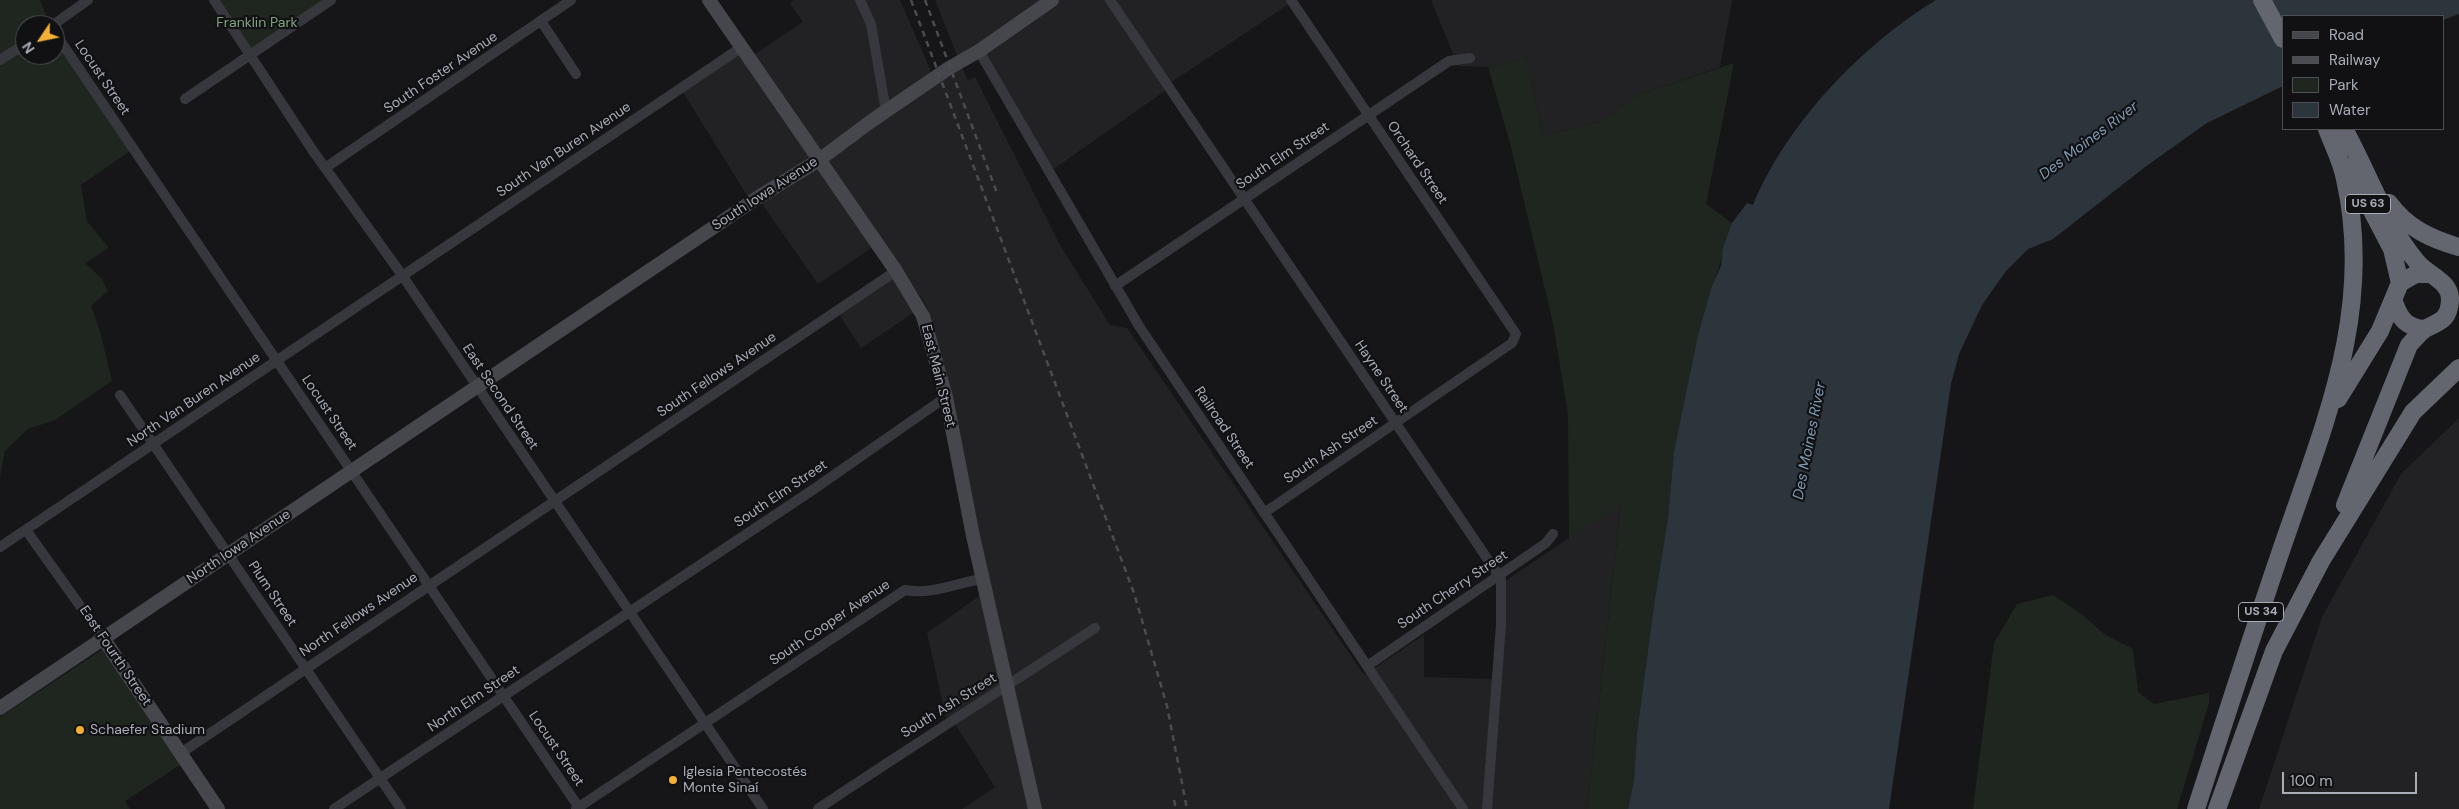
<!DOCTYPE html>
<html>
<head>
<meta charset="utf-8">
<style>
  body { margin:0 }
  #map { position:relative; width:2459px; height:809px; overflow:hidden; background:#161618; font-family:"DM Sans",sans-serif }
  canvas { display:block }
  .legend { position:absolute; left:2282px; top:15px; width:162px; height:115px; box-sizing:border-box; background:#111113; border:1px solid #4d4f55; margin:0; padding:6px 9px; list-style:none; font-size:15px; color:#a8adb8 }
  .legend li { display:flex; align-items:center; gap:10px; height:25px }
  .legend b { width:25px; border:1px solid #4d4f55 }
  .north { position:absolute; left:15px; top:15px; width:50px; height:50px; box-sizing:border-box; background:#111113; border:1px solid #4d4f55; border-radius:50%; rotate:236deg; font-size:14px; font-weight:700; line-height:20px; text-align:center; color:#a8adb8 }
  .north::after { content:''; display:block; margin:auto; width:18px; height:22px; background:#f2b134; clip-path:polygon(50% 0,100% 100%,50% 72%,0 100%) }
  .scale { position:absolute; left:2282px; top:772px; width:135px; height:22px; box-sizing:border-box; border:2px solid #a8adb8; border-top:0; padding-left:6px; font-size:15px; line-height:18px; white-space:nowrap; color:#a8adb8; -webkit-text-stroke:4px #111113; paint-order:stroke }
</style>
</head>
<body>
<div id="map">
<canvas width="2459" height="809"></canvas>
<ul class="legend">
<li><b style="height:6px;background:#45474d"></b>Road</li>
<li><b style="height:6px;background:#4a4c52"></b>Railway</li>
<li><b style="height:14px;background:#1e261f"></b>Park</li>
<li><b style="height:14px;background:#2c353c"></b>Water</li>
</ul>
<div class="north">N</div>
<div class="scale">100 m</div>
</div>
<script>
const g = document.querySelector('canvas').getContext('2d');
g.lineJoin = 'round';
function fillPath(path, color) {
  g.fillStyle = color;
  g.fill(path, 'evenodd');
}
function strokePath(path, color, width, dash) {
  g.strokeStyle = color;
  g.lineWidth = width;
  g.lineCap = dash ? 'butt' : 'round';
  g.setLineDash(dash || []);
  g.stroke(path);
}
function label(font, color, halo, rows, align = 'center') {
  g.font = font + ' "DM Sans",sans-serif';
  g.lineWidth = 4.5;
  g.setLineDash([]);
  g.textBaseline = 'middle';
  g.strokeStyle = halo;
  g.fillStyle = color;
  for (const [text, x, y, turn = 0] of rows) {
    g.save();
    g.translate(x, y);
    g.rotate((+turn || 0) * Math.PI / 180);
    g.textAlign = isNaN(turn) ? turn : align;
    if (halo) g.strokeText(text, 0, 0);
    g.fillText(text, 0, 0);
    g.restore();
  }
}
const built = new Path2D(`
  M795,0H900L934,78L960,63L935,0H1291L1292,2L1173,81L1169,88L1048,173L979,52L960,63L968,81L975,77L1060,245L1110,325L1127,328L1364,675L1424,635V677L1496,679L1501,584L1621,503L1587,809H1042L927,306L767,74L877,244L818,284L758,198L751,202L681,89L742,47L749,58L803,22L790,3Z
  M1431,0H1732L1720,67L1638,95L1599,122L1543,136L1526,58L1488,67L1458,66Z
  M896,271L919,309L861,348L837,311Z
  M2459,418V809H2259L2322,617L2401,474Z
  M985,592L1035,809H962L995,787L952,719L947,722L927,633Z`);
const green = new Path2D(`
  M0,0H40L50,25H25V55H55V33L133,149L81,185L87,221L109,248L85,263L102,279L108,291L91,306L100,331L112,381L55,420L28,429L5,451L0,477Z
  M214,0H331L250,55Z
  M1526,58L1543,136L1599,122L1638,95L1734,63L1706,204L1732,223L1698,335L1674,451L1668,518L1654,605L1637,733L1634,780L1628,809H1587L1621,504L1569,539L1568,414L1553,323L1510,143L1488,67Z
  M2053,595L2080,613L2107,636L2133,649L2138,692L2154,704L2209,693V703L2177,809H1973L1994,643L2017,604Z
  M103,649L183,763L125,801L130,809H0V717Z`);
const water = new Path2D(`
  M1936,0H2459V14L2443,20V16H2283V86L2207,123L2145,167L2053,239L2028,249L2006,271L1982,305L1959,354L1951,384L1889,809H1628L1634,780L1637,733L1654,605L1668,518L1674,451L1698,335L1712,286L1721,266L1723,248L1732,223L1747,203L1753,205C1787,123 1862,45 1936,0Z`);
const street = new Path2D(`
  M214,0L313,151L402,275L763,809
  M860,0L871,24L886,111
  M1110,0L1501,579V625L1487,809
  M541,21L576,74
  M53,25L88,0
  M55,33L580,809
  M979,51L1139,326L1463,809
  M0,60L25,44
  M185,99L331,0
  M325,168L571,0
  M1115,286L1449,61L1470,58
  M120,395L401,809
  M1264,513L1512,343L1516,334L1291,0
  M26,530L103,638
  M0,547L742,47
  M1367,666L1546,543L1553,534
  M181,753L896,271
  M334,809L814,489L946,397
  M576,809L905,590C931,595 956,583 982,579
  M818,809C910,747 1003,689 1095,628`);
const secondary = new Path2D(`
  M709,0L896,271L923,316L946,397L973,536L1035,809
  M103,638L218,809
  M0,708L757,198L819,160L870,122L949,68L979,51L1052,0`);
const highway = new Path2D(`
  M2262,0L2283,39
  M2344,129C2368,172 2385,224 2417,262C2427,275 2451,281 2450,300C2449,321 2439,321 2425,329C2419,333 2414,340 2409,345L2345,505
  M2349,167L2392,249L2400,283
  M2389,203C2407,228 2431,239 2459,247
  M2394,302C2400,319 2406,327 2424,329
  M2338,399L2380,331L2400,283L2416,274H2429
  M2196,809C2225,719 2254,629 2285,539C2326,420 2374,308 2345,179C2342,162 2333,145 2327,129
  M2217,809L2274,651L2321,561L2413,412L2459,368`);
const rail = new Path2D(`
  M911,0L1134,593L1167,706L1187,809
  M925,0L997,193
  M1174,800L1176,809`);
const markers = [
  [80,730,5,"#f2b134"],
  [673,780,5,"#f2b134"]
];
const shields = [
  [2368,204,45],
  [2261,612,45]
];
const shieldNames = [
  ["US 63",2368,204],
  ["US 34",2261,612]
];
const parkNames = [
  ["Franklin Park",257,23]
];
const streetNames = [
  ["South Foster Avenue",441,73,-34],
  ["Locust Street",102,78,56],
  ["South Van Buren Avenue",564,150,-34],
  ["South Elm Street",1283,156,-34],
  ["Orchard Street",1417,163,56],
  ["South Iowa Avenue",765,194,-33],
  ["South Fellows Avenue",717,375,-34],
  ["East Main Street",938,376,76],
  ["Hayne Street",1381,377,56],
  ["East Second Street",500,397,56],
  ["North Van Buren Avenue",194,400,-34],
  ["Locust Street",329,413,56],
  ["Railroad Street",1224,428,56],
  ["South Ash Street",1331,450,-34],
  ["South Elm Street",781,494,-34],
  ["North Iowa Avenue",239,547,-34],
  ["South Cherry Street",1453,590,-34],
  ["Plum Street",272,594,56],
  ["North Fellows Avenue",359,615,-34],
  ["South Cooper Avenue",830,623,-34],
  ["East Fourth Street",115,656,56],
  ["North Elm Street",474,699,-34],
  ["South Ash Street",949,706,-32],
  ["Locust Street",556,749,56]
];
const poiNames = [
  ["Schaefer Stadium",90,730],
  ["Iglesia Pentecostés",683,772],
  ["Monte Sinaí",683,788]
];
const waterNames = [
  ["Des Moines River",2089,141,-37],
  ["Des Moines River",1810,441,-79]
];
fillPath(built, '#222225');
fillPath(green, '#1e261f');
fillPath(water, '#2c353c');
strokePath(street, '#37383d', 10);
strokePath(secondary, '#45474d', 14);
strokePath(highway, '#63666e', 18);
strokePath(rail, '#4a4c52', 2.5, [6, 5]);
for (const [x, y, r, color] of markers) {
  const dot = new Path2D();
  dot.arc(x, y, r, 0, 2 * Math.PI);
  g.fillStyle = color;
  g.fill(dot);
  strokePath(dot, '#111113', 2);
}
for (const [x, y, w] of shields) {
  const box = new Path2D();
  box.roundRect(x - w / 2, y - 9.5, w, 19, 4);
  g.fillStyle = '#111113';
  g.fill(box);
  strokePath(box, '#a8adb8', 1);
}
label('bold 12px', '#a8adb8', null, shieldNames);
label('14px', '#7fa381', '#111113', parkNames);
label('14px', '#a8adb8', '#111113', streetNames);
label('14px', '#a8adb8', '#111113', poiNames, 'left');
label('italic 15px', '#7f9bb3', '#111113', waterNames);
</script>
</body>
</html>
